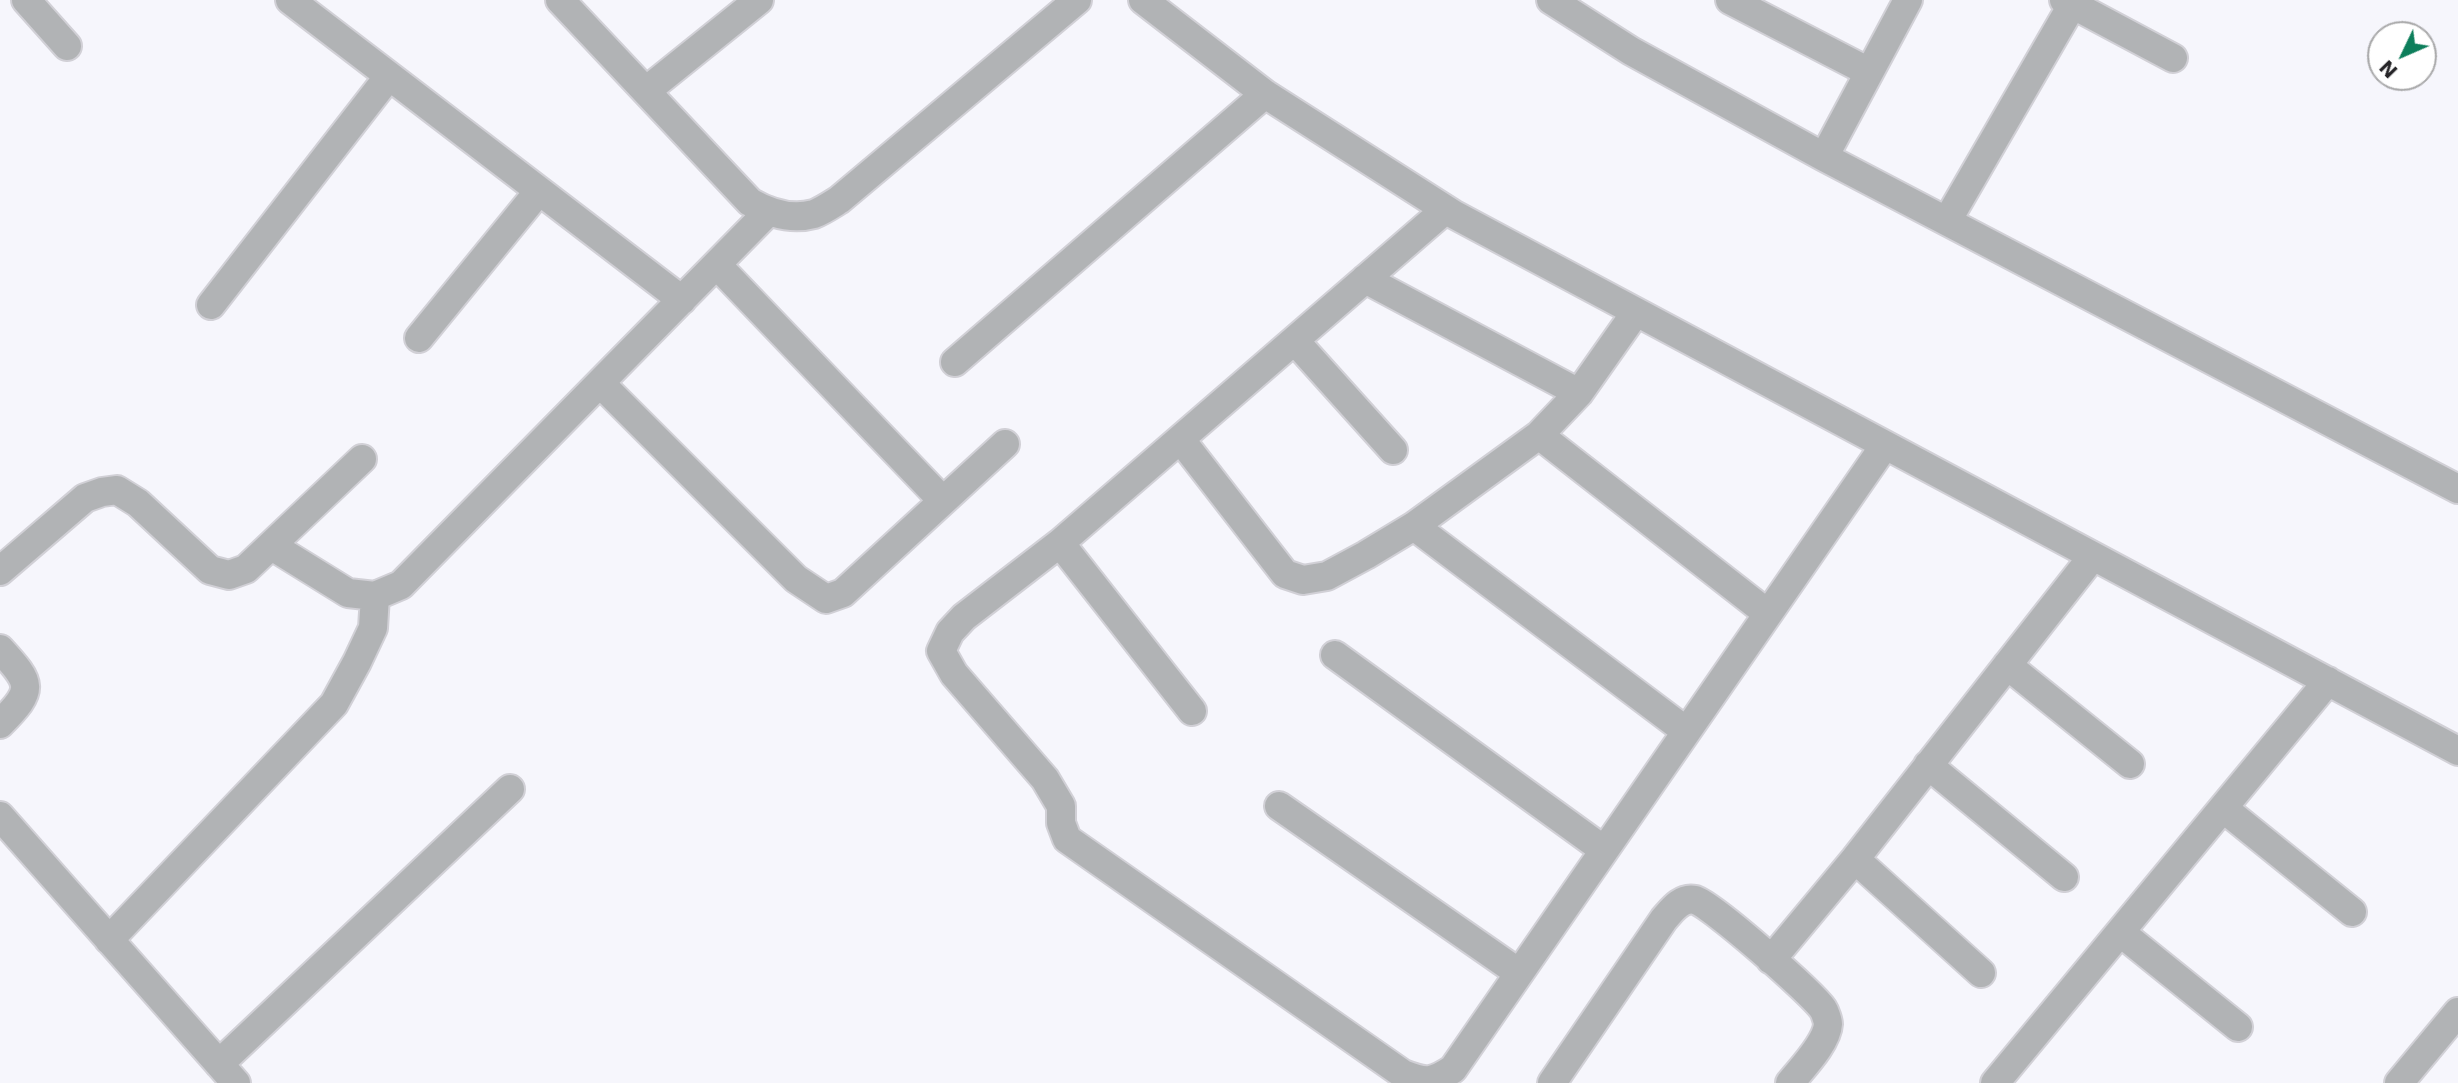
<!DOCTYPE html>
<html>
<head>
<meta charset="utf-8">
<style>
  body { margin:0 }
  #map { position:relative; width:2458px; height:1083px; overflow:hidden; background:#f6f6fc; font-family:"DejaVu Sans",sans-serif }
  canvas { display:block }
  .north { position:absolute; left:2367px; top:21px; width:70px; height:70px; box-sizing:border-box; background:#fff; border:2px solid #a8a8a9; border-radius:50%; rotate:226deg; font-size:19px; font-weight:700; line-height:28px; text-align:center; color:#262528 }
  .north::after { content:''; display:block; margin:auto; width:24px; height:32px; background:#0d7e5b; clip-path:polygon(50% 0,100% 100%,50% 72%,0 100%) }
</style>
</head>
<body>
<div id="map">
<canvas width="2458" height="1083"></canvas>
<div class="north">N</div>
</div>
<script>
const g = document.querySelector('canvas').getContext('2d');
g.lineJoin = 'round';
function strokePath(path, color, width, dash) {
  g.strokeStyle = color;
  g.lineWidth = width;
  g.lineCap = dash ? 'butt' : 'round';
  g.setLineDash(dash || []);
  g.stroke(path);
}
const street = new Path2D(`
  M26,0L67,46
  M290,0L682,300
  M560,0L750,202C769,213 792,220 814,214C822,211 831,205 839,200L1077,0
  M1143,0L1265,94L1453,214L2458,751
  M1551,0L1631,51L1824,157L2458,489
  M1730,0L1869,72
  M2064,0L2173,58
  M646,91L759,0
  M1824,157L1908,0
  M1445,210L1060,543L964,617L950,632L941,651L954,674L1045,779L1061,806V823L1067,839L1403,1074C1426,1083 1432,1083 1453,1069L1885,445
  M1947,221L2075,0
  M717,265L943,501
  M1365,279L1579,393
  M211,305L389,76
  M419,338L539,191
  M1295,341L1393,450
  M955,362L1265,94
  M601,384L796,579L826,599L843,593L1005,444
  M1539,435L1767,613
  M1181,440L1285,574L1303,580L1327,576L1366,555L1414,526L1539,435L1579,393L1636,312
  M1414,526L1686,731
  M1060,543L1192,711
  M272,546L348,593L375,596L401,585L768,212
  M0,571L85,498L102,492L117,490L138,503L210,570L229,575L246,569L362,459
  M0,649C32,684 35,689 0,724
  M1335,655L1604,850
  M2007,665L2130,764
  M1928,765L2064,877
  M1279,806L1519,973
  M2223,808L2352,912
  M0,816L236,1083
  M1855,859L1981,973
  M2120,932L2238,1027
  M109,940L334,704L357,662L373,628L375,596
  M1771,960L1855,859L2093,556
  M219,1064L510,789
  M1552,1083L1664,919C1672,910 1681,897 1695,900C1710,903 1812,993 1823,1009C1825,1012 1828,1021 1828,1024C1827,1043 1801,1069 1790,1083
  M1995,1083L2328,681
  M2399,1083L2458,1012`);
strokePath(street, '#d1d0d6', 32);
strokePath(street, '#b1b3b5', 28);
</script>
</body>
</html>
